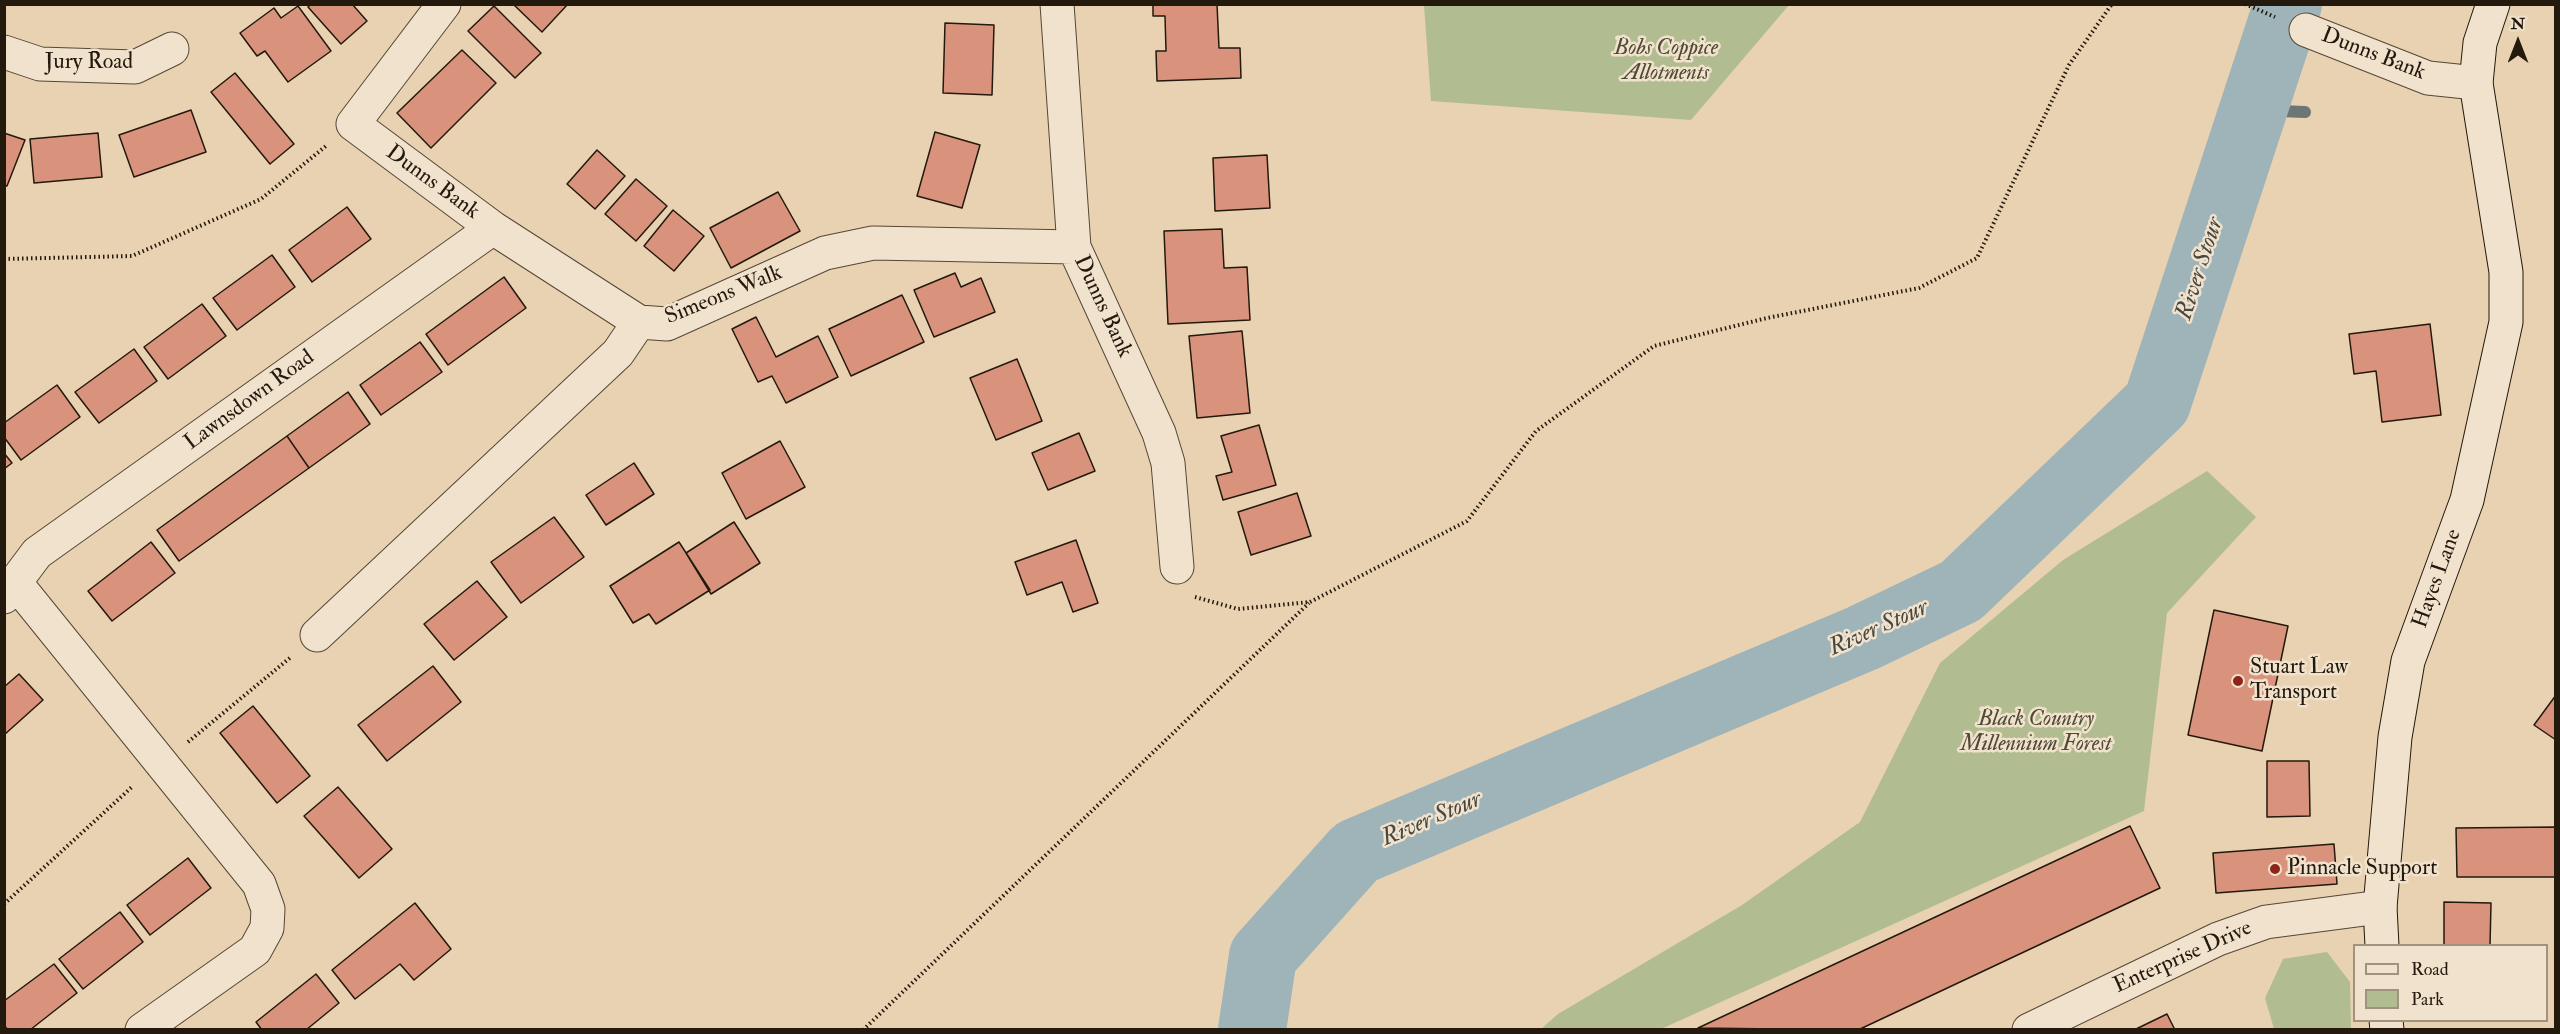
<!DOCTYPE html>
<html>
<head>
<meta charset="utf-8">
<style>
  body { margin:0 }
  #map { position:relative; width:2560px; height:1034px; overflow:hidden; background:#e9d2b2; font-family:"IM FELL Double Pica",serif }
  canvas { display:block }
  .frame { position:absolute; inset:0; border:6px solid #23190c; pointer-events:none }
  .legend { position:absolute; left:2353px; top:944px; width:195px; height:78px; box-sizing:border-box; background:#f1e2cd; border:2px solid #9f9280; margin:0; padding:8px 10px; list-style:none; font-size:18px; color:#23190c }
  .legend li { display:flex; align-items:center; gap:12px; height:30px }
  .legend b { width:30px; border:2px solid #9f9280 }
  .north { position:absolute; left:2488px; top:12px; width:60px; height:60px; -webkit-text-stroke:4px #f1e2cd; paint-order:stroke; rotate:0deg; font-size:16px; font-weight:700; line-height:24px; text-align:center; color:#23190c }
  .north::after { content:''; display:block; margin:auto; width:21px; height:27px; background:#23190c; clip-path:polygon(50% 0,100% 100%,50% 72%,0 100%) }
</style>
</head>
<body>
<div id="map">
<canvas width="2560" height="1034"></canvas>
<div class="frame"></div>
<ul class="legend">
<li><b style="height:8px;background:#f1e2cd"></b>Road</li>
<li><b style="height:16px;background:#b1bd90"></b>Park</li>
</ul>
<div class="north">N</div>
</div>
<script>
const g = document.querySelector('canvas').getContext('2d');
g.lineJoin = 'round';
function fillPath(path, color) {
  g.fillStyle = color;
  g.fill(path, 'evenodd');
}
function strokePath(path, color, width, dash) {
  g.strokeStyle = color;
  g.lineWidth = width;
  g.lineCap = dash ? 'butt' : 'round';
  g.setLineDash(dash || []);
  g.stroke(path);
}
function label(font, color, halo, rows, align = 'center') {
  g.font = font + ' "IM FELL Double Pica",serif';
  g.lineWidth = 5;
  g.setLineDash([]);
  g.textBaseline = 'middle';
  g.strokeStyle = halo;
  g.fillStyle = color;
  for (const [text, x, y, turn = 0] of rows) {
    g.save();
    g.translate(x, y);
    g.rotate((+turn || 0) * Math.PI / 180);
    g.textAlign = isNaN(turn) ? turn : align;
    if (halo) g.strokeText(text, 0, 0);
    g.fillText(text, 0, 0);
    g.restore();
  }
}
const green = new Path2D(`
  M1424,5V4L1789,5L1691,120L1431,101Z
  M2207,471L2256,517L2167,613L2144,811L1661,1029H1541L1558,1014L1742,905L1860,822L1940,663L2063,560Z
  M2327,952L2350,982L2351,1029H2274L2265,998L2283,959Z`);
const stream = new Path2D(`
  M2254,110L2305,112`);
const river = new Path2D(`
  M1252,1030L1263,956L1356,852L1863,638L1961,591L2157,403L2288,4`);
const building = new Path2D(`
  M311,4H352L367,21L341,44L308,7Z
  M513,4H568L542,32Z
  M1153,4H1217L1219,48H1240L1241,78L1157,81L1156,51H1166L1165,16H1153Z
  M298,6L331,51L288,82L265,51L257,56L240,33L274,8L281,18Z
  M494,6L541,53L515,78L468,31Z
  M945,23L994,25L992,95L943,93Z
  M462,50L496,83L431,148L397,113Z
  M235,73L294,144L270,164L211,92Z
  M191,110L206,152L134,177L119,135Z
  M935,132L980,145L962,208L917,196Z
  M4,133L25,140L7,186L4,185Z
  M98,133L102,177L34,183L30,139Z
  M597,150L625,176L595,209L567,184Z
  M1267,155L1270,208L1215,211L1213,158Z
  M636,179L667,206L636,241L605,214Z
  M778,192L800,231L731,268L710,228Z
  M347,207L371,239L312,282L289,250Z
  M673,210L704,236L674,271L644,246Z
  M1222,229L1224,268L1247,267L1250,320L1168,324L1164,231Z
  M272,255L295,287L237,330L213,298Z
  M955,273L961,287L981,278L995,312L934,337L914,290Z
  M504,277L526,308L448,365L426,334Z
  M902,295L924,342L851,376L829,329Z
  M202,304L226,336L168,379L144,347Z
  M756,317L776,357L818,336L838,377L786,403L772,376L758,382L732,329Z
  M2430,324L2441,415L2382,422L2376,371L2354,374L2349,334Z
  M1242,331L1250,413L1197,418L1189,336Z
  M420,342L442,372L381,415L360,385Z
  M134,349L157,381L99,423L75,392Z
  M1017,359L1042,421L996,440L970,378Z
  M57,385L80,417L21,460L4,437V423Z
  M348,392L370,424L309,468L287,436Z
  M1259,425L1276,485L1223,500L1216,476L1232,472L1221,436Z
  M1079,433L1095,471L1048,490L1032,453Z
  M287,436L309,468L179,561L157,530Z
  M780,441L805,487L746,519L722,473Z
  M4,453L12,463L4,469Z
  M634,463L654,494L606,525L586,495Z
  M1297,493L1311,536L1251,555L1238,512Z
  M554,517L584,557L521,603L491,562Z
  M734,522L760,563L711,594L686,553Z
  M1076,540L1098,603L1073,612L1062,582L1027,595L1015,562Z
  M151,542L175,573L112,621L88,591Z
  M679,542L710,590L656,624L649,614L633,623L610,586Z
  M477,581L507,617L454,660L424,624Z
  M2214,610L2288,626L2262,751L2188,735Z
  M433,666L461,702L387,761L358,725Z
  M19,674L43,700L4,735V687Z
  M2556,695V740L2534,725Z
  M253,706L310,776L277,803L220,733Z
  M2267,761H2309L2310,816L2267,817Z
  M338,787L392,849L359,878L304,816Z
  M2130,826L2160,888L1858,1030L1698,1028Z
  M2556,827V877H2457L2456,828Z
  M2334,844L2337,884L2216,893L2213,853Z
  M188,858L211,888L150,935L127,905Z
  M2444,902L2491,903L2490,946H2444Z
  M415,903L451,949L414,980L400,964L355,999L332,970Z
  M120,912L143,942L83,989L59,959Z
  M54,964L77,993L30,1030H8L4,1025V1001Z
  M316,974L339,1003L306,1030H262L256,1022Z
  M2167,1014L2175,1030H2134Z`);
const path = new Path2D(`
  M2245,4L2275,17
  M4,259L132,256L261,199L326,146
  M1195,597L1238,609L1310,602L1467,521L1536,431L1654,346L1767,318L1919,288L1977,258L2069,65L2112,4
  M188,742L291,657
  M4,904L133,786
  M863,1030L1309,603`);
const street = new Path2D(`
  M444,4L353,124L493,228L639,322
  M1057,4L1074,247L1159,433L1168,463L1177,567
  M2306,30L2428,78L2476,83
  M4,52L40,64L135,67L172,49
  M15,582L259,884L268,909L267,928L255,950L142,1030
  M4,597L37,553L493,228
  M317,635L618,353L639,322L667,324L825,253L873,243L1074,247
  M2029,1030L2218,939L2266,922L2380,907`);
const secondary = new Path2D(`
  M2382,946L2380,907L2395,737L2408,661L2467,500L2506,322V272L2476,83L2480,43L2493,4
  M2386,1020L2387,1030`);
const markers = [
  [2238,681,6,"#8f2418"],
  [2275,869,6,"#8f2418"]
];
const parkNames = [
  ["Bobs Coppice",1666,49],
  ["Allotments",1666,74],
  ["Black Country",2036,720],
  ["Millennium Forest",2036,745]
];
const streetNames = [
  ["Dunns Bank",2373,55,21],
  ["Jury Road",89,63],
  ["Dunns Bank",432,183,36],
  ["Simeons Walk",724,296,-22],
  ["Dunns Bank",1102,307,65],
  ["Lawnsdown Road",250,401,-36],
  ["Hayes Lane",2438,579,-70],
  ["Enterprise Drive",2183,958,-24]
];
const poiNames = [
  ["Stuart Law",2250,668],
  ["Transport",2250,693],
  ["Pinnacle Support",2287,869]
];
const waterNames = [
  ["River Stour",2201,269,-72],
  ["River Stour",1879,629,-24],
  ["River Stour",1432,820,-23]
];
fillPath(green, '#b1bd90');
strokePath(stream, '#6d7674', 12);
strokePath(river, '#9eb4b9', 68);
fillPath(building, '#d9937d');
strokePath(building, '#23190c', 1.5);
strokePath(street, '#544736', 35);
strokePath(secondary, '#23190c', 35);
strokePath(path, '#23190c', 4, [1.5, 3]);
strokePath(street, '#f1e2cd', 33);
strokePath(secondary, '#f1e2cd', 33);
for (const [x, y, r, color] of markers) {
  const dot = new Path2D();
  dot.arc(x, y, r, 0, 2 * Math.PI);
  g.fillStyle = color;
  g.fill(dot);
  strokePath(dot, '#f1e2cd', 2);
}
label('italic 22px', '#4e4a34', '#f1e2cd', parkNames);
label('22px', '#23190c', '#f1e2cd', streetNames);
label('22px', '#23190c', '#f1e2cd', poiNames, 'left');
label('italic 24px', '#484840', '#f1e2cd', waterNames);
</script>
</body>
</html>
